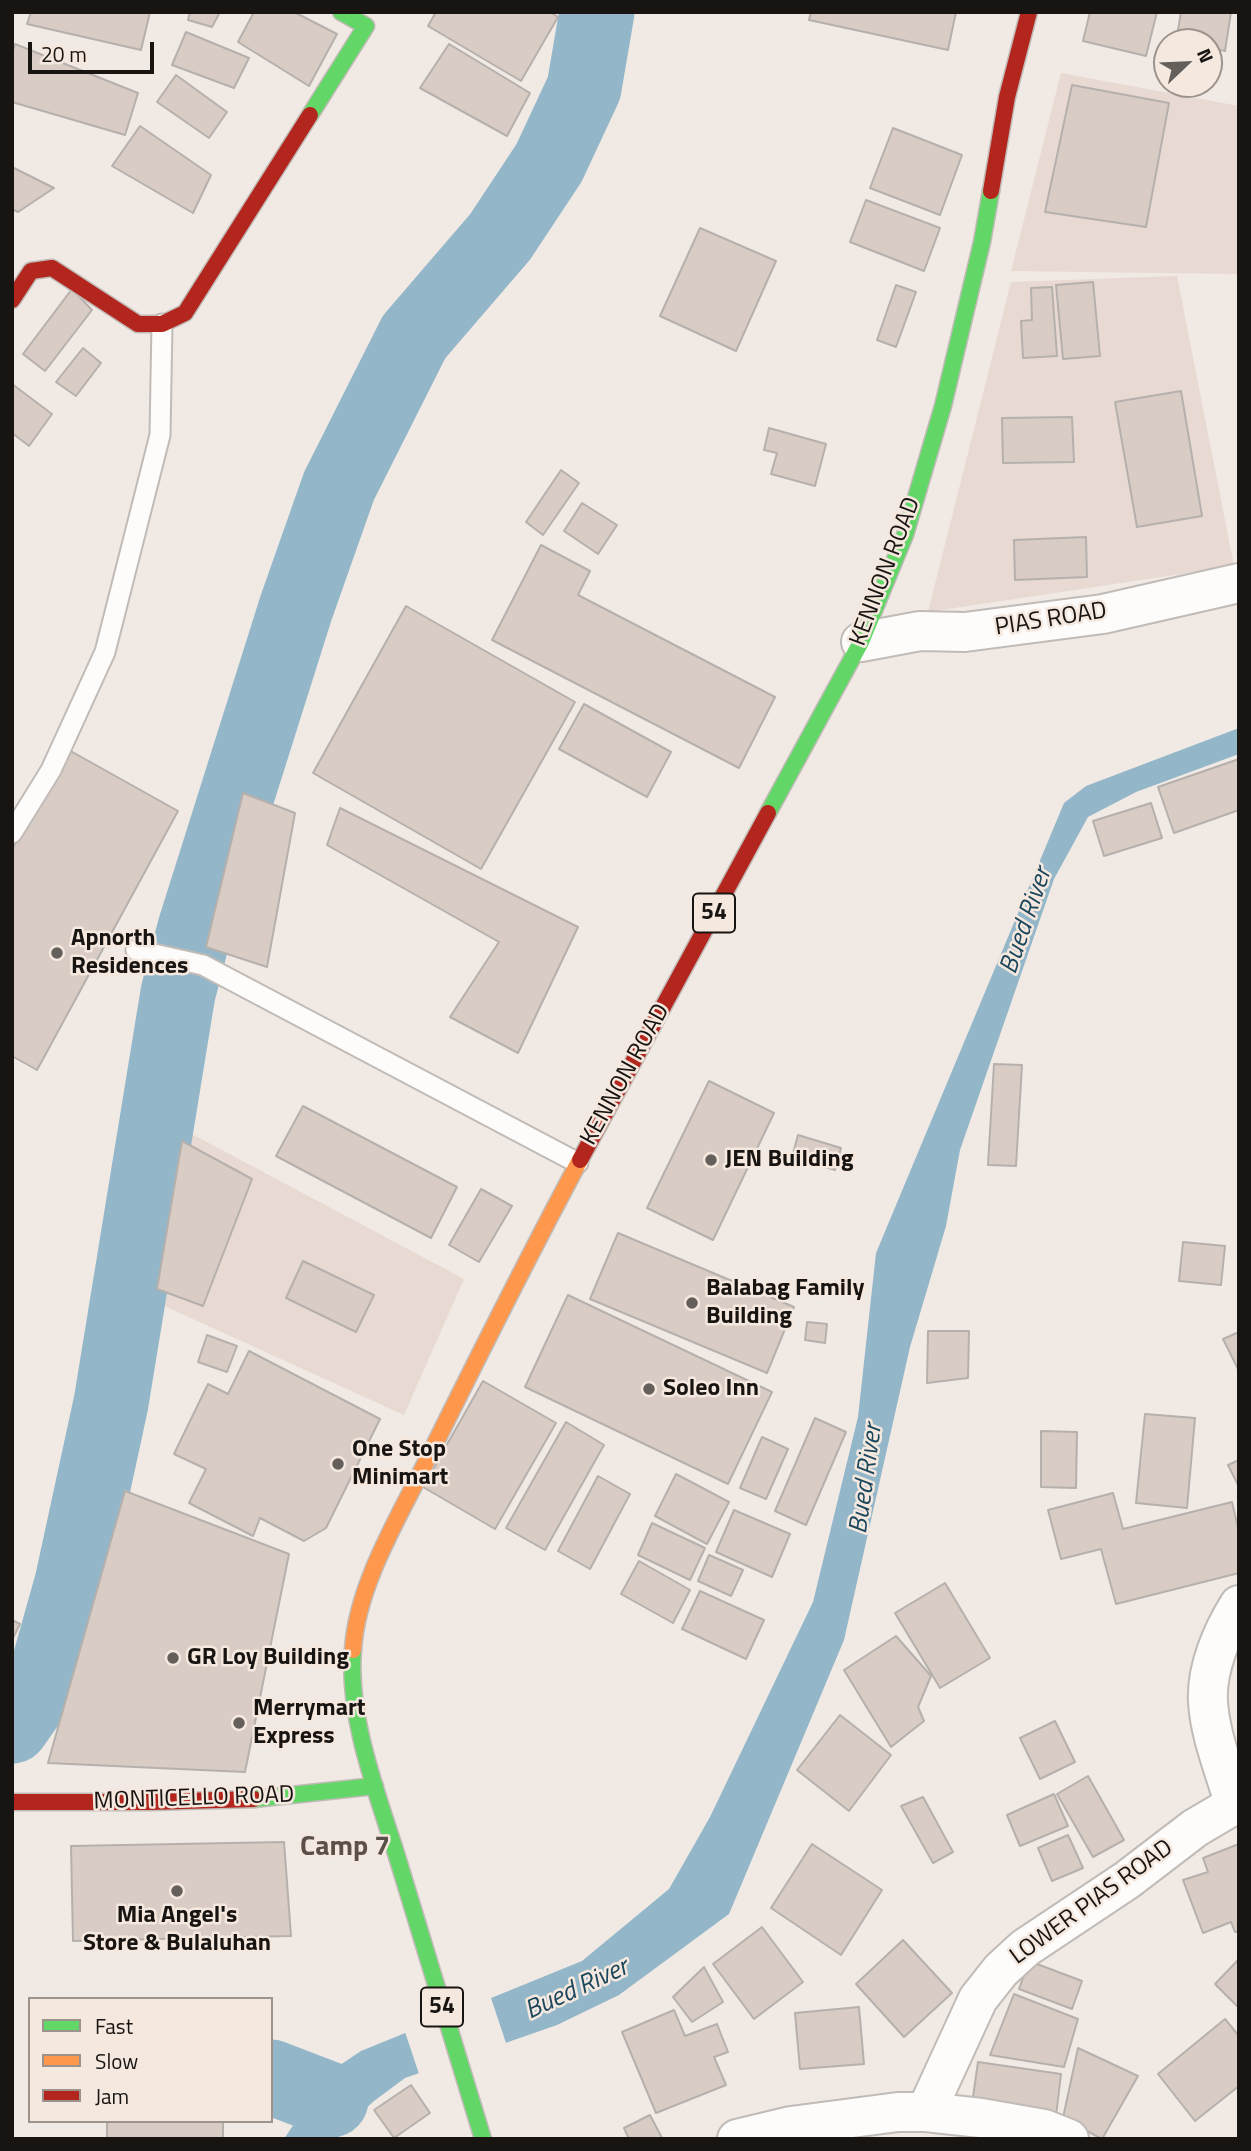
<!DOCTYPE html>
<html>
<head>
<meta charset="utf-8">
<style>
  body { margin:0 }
  #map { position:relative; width:1251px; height:2151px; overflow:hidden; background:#f0e9e4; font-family:"Titillium Web",sans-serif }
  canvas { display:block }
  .frame { position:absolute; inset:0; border:14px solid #181411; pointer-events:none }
  .legend { position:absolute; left:28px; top:1997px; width:245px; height:126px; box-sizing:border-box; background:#f5e8df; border:2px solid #9d938d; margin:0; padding:9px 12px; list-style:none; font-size:21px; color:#181411 }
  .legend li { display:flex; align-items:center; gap:14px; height:35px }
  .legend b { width:35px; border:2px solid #9d938d }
  .north { position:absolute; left:1153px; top:28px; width:70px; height:70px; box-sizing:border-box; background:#f5e8df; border:2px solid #9d938d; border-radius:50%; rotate:67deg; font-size:19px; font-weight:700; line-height:28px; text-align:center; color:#181411 }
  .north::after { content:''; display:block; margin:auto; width:24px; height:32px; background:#645f5b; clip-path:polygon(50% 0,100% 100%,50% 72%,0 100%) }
  .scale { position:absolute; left:28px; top:42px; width:126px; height:32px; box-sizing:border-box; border:4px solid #181411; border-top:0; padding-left:9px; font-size:21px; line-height:24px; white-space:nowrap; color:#181411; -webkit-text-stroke:5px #f5e8df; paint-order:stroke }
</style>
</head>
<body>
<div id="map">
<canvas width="1251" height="2151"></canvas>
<div class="frame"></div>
<ul class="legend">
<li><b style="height:9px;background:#63d668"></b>Fast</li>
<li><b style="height:9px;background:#ff974d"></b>Slow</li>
<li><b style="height:9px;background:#b3261e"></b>Jam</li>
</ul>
<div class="north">N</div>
<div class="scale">20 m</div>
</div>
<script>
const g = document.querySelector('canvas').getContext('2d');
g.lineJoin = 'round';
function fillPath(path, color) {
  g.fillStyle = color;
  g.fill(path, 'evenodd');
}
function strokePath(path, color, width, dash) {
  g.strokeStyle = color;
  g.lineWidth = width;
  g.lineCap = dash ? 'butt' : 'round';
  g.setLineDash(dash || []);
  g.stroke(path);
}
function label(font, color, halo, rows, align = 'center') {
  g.font = font + ' "Titillium Web",sans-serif';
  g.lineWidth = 5;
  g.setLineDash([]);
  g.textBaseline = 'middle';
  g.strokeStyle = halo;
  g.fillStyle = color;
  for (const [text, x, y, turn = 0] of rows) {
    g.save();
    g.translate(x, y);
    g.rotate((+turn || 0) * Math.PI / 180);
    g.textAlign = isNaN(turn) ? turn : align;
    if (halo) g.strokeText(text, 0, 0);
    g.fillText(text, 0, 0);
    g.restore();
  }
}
const built = new Path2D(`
  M1061,73L1239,106V274L1011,271Z
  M1177,276L1234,566L928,612L1011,282Z
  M175,1125L464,1279L404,1415L138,1294Z`);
const water = new Path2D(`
  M1239,728V754L1136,792L1088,817L1054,879L960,1150L946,1226L910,1347L844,1640L729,1914L619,1995L557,2025L405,2078L374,2101L340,2132L336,2139H284L328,2073L361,2051L582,1961L669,1889L710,1817L813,1602L858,1417L876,1253L1064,803L1086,786Z`);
const pier = new Path2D(`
  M490,1995L507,2046L420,2077L404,2029Z`);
const river = new Path2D(`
  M12,1726L45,1679L72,1583L111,1403L178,993L195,928L296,608L339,486L414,337L500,237L549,163L584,88L597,12
  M271,2077L331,2100`);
const building = new Path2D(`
  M31,12H150L141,50L27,24Z
  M190,12H220L212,27L188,20Z
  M254,12H294L337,34L309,86L238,42Z
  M436,12H550L558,17L521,81L428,26Z
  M811,12H956L948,50L809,20Z
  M1090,12H1157L1146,56L1083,41Z
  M1181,12H1231L1225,51L1209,48V42H1176Z
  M186,32L249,58L234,88L172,65Z
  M15,44L138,93L125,135L12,102V53Z
  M449,44L530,93L507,136L420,88Z
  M176,75L227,112L209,138L157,102Z
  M1072,85L1169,103L1146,227L1045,212Z
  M140,126L211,175L193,213L112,166Z
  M893,128L962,155L940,215L870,188Z
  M12,167L54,188L18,212L12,209Z
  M866,200L940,228L924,271L850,242Z
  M700,228L776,261L736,351L660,316Z
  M1093,282L1100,356L1063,359L1056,285Z
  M896,285L916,292L896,347L877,340Z
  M1052,287L1057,356L1023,358L1021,321L1032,320L1031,288Z
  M72,289L92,310L45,371L23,354Z
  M83,348L101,363L76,396L56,382Z
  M12,384L52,414L29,446L12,433Z
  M1181,391L1202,516L1137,527L1115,402Z
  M1072,417L1074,462L1003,463L1002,418Z
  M769,428L826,444L815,486L771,474L777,453L764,450Z
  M561,470L579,483L543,535L526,522Z
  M582,503L617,525L598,554L564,531Z
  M1086,537L1087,577L1015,580L1014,540Z
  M541,545L590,571L578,595L775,697L739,768L492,640Z
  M406,606L575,702L481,869L313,773Z
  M584,704L671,752L647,797L559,749Z
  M67,749L178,811L37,1070L12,1056V849Z
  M1239,759V810L1174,833L1158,787Z
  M243,793L295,813L267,967L206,947Z
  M1151,803L1162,838L1104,856L1093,821Z
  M340,808L578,927L518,1053L450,1017L499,942L327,845Z
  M994,1064L1022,1065L1016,1166L988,1165Z
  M709,1081L774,1113L713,1240L647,1208Z
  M303,1106L457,1187L431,1238L276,1156Z
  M798,1135L841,1148L835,1170L792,1157Z
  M182,1141L252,1179L203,1306L157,1289Z
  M481,1189L512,1206L479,1262L449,1245Z
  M618,1233L794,1307L767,1373L590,1299Z
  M1183,1242L1225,1246L1221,1285L1179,1281Z
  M303,1261L374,1295L356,1332L286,1298Z
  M568,1295L772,1392L728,1484L525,1387Z
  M807,1322L827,1324L825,1343L805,1340Z
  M928,1331H969L968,1378L927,1383Z
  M1239,1332V1371L1223,1339Z
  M207,1335L237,1346L227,1372L198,1362Z
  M249,1351L380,1419L326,1528L304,1541L260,1518L253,1536L189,1503L206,1469L174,1454L208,1384L228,1394Z
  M483,1381L556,1423L495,1529L423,1487Z
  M1145,1414L1195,1418L1187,1508L1136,1503Z
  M815,1418L846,1432L806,1525L775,1511Z
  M566,1422L604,1445L545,1550L506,1528Z
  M1041,1431L1077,1432L1076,1488L1041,1487Z
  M762,1437L788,1449L766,1499L740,1488Z
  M1239,1460V1487L1228,1465Z
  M676,1474L729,1502L707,1544L655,1516Z
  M598,1476L630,1494L590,1569L558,1551Z
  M125,1491L289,1554L245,1772L48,1763Z
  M1113,1493L1123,1529L1232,1502L1239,1532V1573L1116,1604L1101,1549L1061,1559L1048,1510Z
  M734,1510L790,1534L772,1577L716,1552Z
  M652,1523L705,1548L690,1580L638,1555Z
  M709,1555L743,1570L731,1596L698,1581Z
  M639,1561L690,1590L673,1623L621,1594Z
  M945,1583L990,1658L940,1688L895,1613Z
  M700,1591L764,1620L746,1659L682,1629Z
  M12,1620L20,1624L12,1640Z
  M896,1636L931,1676L918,1707L924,1721L891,1747L844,1670Z
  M840,1715L891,1755L849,1811L797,1770Z
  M1055,1721L1075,1762L1040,1779L1020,1738Z
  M1088,1776L1124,1840L1093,1857L1057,1794Z
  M1054,1794L1068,1826L1020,1846L1007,1815Z
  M923,1797L953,1852L933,1863L901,1806Z
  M1068,1835L1083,1868L1052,1881L1038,1848Z
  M284,1842L291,1936L73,1941L71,1846Z
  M812,1844L882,1890L841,1955L771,1908Z
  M1239,1844V1931L1235,1932L1231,1922L1203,1933L1183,1880L1208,1872L1203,1858Z
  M762,1927L803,1982L754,2019L713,1964Z
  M903,1940L952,1993L904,2037L856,1984Z
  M1239,1959V2008L1215,1984Z
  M1029,1961L1082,1981L1072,2009L1019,1989Z
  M704,1967L723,2002L692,2022L673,1997Z
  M1014,1994L1078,2019L1064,2067L990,2055Z
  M859,2007L864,2064L800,2069L795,2013Z
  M674,2010L685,2036L717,2024L728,2052L714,2057L726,2085L656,2113L622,2032Z
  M1225,2019L1239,2036V2086L1195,2121L1158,2074Z
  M1078,2048L1138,2076L1102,2139L1063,2118Z
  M978,2062L1061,2074L1056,2116L972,2104Z
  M411,2085L430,2113L394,2138L374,2110Z
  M650,2115L662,2138L629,2139L624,2128Z
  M107,2121H223V2139H107Z`);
const lane = new Path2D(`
  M12,833L51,770L105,652L160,435L162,324
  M136,950L203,965L578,1163`);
const street = new Path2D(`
  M861,642L920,631L965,632L1103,614L1239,583
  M1234,1803C1225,1771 1210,1736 1208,1702C1206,1669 1222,1632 1239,1605
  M926,2112L978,1999L1001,1970L1025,1948L1127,1880L1195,1828L1239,1802
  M737,2139L791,2126L898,2112H926L981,2118L1044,2129L1069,2139`);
const fast = new Path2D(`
  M310,115L366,26L341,12
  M768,813L861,642L905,535L943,406L982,242L991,191
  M353,1650C347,1719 379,1798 399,1863C427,1955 455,2047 483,2139
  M254,1799L375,1786`);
const slow = new Path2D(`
  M353,1650C357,1583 401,1514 430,1454C479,1355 528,1257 580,1160`);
const jam = new Path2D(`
  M991,191L1007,97L1029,12
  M12,300L31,271L52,268L138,324H162L185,313L310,115
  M580,1160L768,813
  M12,1802H149L254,1799`);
const markers = [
  [57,953,7,"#645f5b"],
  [711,1160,7,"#645f5b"],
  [692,1303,7,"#645f5b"],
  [649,1389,7,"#645f5b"],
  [338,1464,7,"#645f5b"],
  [173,1658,7,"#645f5b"],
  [239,1723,7,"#645f5b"],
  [177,1891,7,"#645f5b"]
];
const shields = [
  [714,913,42],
  [442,2007,42]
];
const shieldNames = [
  ["54",714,913],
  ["54",442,2007]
];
const streetNames = [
  ["KENNON ROAD",886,572,-69],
  ["PIAS ROAD",1051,620,-9],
  ["KENNON ROAD",626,1075,-61],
  ["MONTICELLO ROAD",194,1799,-2],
  ["LOWER PIAS ROAD",1092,1903,-36]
];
const poiNames = [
  ["Apnorth",71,939],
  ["Residences",71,967],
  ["JEN Building",725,1160],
  ["Balabag Family",706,1289],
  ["Building",706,1317],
  ["Soleo Inn",663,1389],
  ["One Stop",352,1450],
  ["Minimart",352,1478],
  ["GR Loy Building",187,1658],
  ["Merrymart",253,1709],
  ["Express",253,1737],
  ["Mia Angel's",177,1916,"center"],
  ["Store & Bulaluhan",177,1944,"center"]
];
const waterNames = [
  ["Bued River",1027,921,-71],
  ["Bued River",867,1479,-82],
  ["Bued River",577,1990,-25]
];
const quarterNames = [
  ["Camp 7",345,1848]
];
fillPath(built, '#e8dad2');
fillPath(water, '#93b7c9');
fillPath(pier, '#f0e9e4');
strokePath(river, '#93b7c9', 75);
fillPath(building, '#d9ccc5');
strokePath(building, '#b6b0ad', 2);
strokePath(lane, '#c1bbb7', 23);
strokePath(street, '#c1bbb7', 42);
strokePath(fast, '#c1bbb7', 19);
strokePath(slow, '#c1bbb7', 19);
strokePath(jam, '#c1bbb7', 19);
strokePath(lane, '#fdfcfb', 19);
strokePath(street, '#fdfcfb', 38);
strokePath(fast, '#63d668', 16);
strokePath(slow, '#ff974d', 16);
strokePath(jam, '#b3261e', 16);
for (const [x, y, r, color] of markers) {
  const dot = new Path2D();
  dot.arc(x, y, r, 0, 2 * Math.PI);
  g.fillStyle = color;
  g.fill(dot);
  strokePath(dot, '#f5e8df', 2.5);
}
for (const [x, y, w] of shields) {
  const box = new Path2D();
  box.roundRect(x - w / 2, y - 19.5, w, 39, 5);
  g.fillStyle = '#f5e8df';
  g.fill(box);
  strokePath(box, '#181411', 2);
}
label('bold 23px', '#181411', null, shieldNames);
label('24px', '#181411', '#f5e8df', streetNames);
label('bold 24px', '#181411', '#f5e8df', poiNames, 'left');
label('italic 26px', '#1b475d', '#f5e8df', waterNames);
label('bold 28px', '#5b5049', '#f5e8df', quarterNames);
</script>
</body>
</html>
